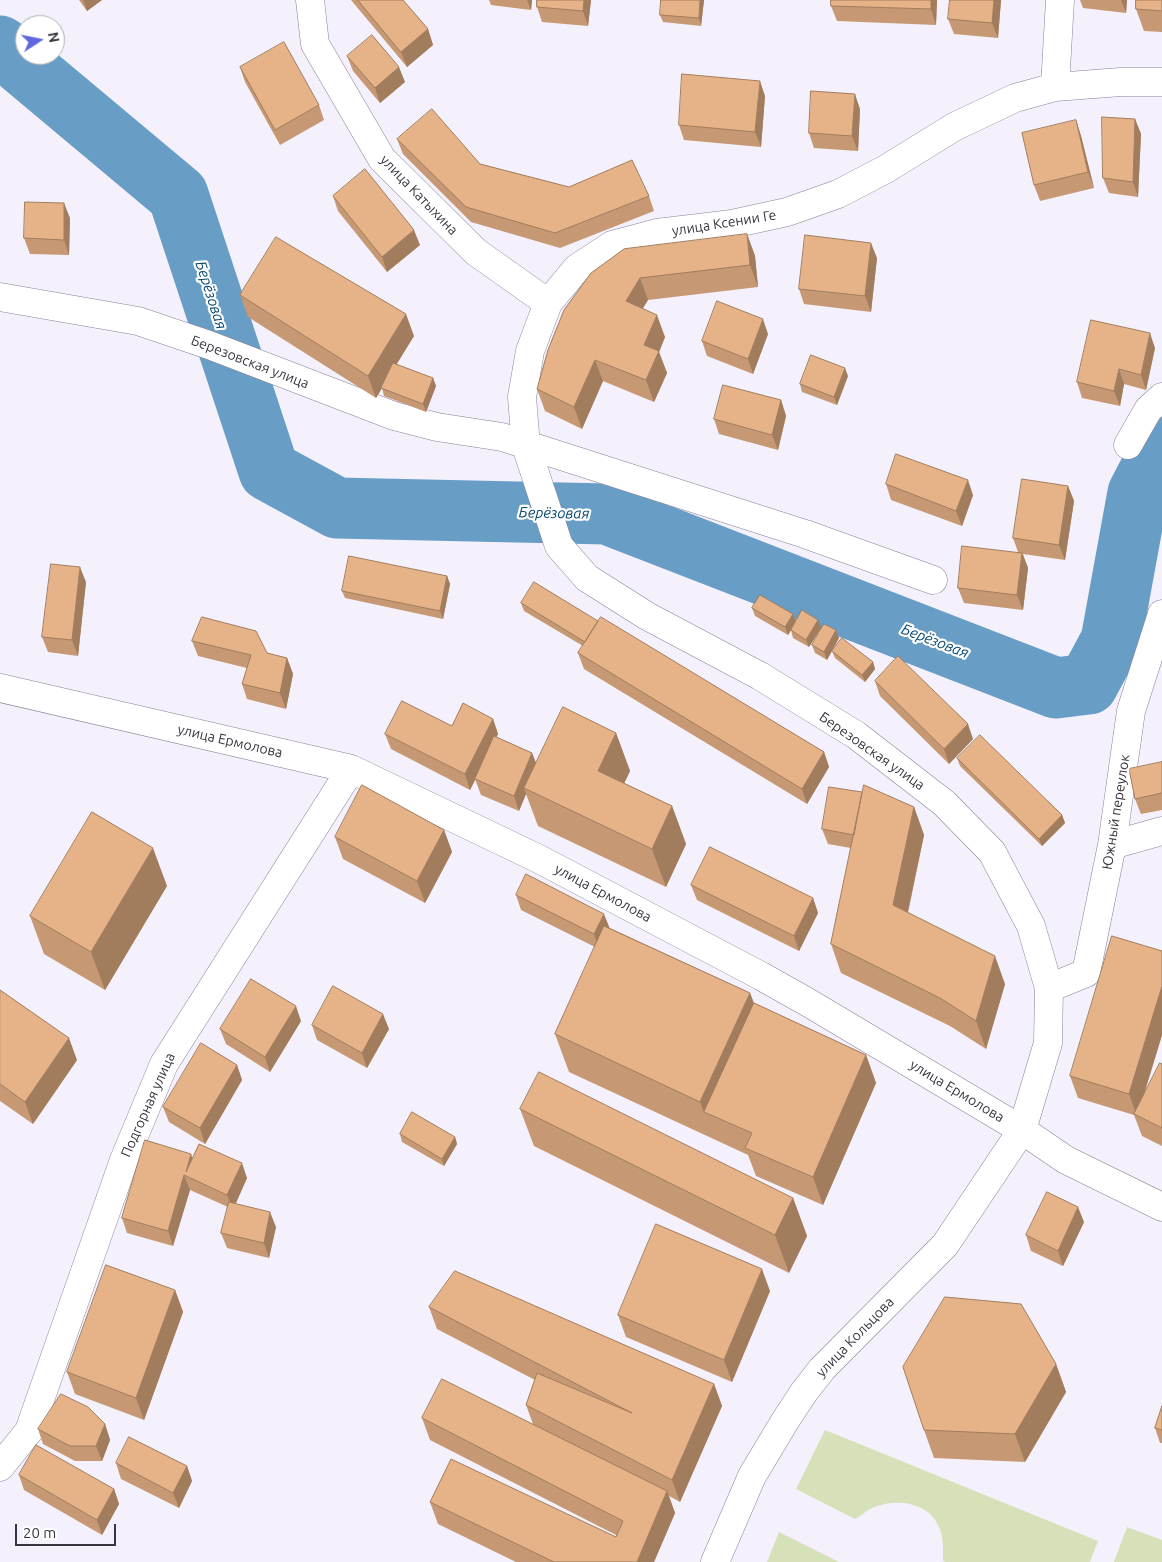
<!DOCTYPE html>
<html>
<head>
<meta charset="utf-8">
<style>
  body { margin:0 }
  #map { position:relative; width:1162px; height:1562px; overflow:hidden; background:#f4f1fc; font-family:Ubuntu,sans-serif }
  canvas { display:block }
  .north { position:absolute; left:15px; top:15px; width:50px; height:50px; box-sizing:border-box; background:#fff; border:1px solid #afaeb2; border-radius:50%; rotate:79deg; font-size:14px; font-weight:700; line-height:20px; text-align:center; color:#38353f }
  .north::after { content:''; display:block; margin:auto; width:18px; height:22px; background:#6068e0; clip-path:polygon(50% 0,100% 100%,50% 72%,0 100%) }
  .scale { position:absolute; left:15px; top:1524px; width:101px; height:22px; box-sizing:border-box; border:2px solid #38353f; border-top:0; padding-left:6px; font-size:15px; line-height:18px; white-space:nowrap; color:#38353f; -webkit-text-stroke:4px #fff; paint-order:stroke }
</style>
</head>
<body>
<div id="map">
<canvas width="1162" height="1562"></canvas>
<div class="north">N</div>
<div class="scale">20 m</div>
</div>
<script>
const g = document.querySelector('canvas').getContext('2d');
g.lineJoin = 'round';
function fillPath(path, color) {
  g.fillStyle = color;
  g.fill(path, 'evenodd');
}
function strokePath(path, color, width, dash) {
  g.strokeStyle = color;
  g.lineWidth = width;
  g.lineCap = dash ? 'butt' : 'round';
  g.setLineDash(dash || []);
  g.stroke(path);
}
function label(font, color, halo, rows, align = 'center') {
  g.font = font + ' Ubuntu,sans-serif';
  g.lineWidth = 4.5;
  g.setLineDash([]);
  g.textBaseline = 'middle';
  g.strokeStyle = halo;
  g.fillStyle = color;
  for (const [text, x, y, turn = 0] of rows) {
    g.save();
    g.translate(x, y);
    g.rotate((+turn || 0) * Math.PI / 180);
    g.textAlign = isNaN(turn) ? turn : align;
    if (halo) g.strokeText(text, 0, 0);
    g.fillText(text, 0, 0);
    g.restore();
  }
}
const green = new Path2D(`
  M825,1430L1098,1541L1090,1562H945L943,1561C943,1550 944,1538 939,1527C928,1501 895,1498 872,1508C866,1511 861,1516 855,1519L796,1489Z
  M1127,1527L1162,1540V1562H1114Z
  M779,1532L839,1562H767Z`);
const river = new Path2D(`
  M0,46L178,195L269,471L337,508L607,514L1056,688L1088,684L1111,641L1138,493L1162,447`);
const minor = new Path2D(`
  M310,0L315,44L382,159L476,252L548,303
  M1055,87L1060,0
  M0,297L138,321L209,345L394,416L437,427L502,437L805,534L933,580
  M1128,445L1148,410L1162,397
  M0,688L351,769L539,859L761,976L809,1003L1022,1130L1066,1160L1162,1207
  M1112,845L1162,831
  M1049,988L1086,973L1112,845L1131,711L1162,614
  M0,1467L29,1431L124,1160L164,1064L351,769
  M715,1562L752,1476L785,1421L804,1392L822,1369L945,1245L1022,1130L1048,1043L1049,988L1031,926L992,852L944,803L856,735L760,676L647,616L587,578L559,546L526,446L522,397L530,351L548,303L577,268L612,245L657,233L732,224L787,212L838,194L886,169L954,127L1015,98L1055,87L1121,82H1162`);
const wall = new Path2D(`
  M79,0H102L87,11Z
  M351,0H403L428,29L433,45L407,67Z
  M489,0H532L531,10L491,5Z
  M537,0H591L588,26L542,22L537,7Z
  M704,0L701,26L663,22L660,15Z
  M937,0L936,25L837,21L831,6Z
  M1001,0L998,38L954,34L948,19Z
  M1080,0H1127L1126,13L1083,8Z
  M1162,0V32L1144,31L1136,9Z
  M347,56L405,82L380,103L353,71Z
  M240,67L319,105L324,120L280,145L245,82Z
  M765,96L761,147L684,140L679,125Z
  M860,109L858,151L814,148L809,133Z
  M1135,119L1141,134L1138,197L1109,193L1103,178Z
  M1076,120L1081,136L1094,188L1040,201L1034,185Z
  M397,139L480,164L569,187L649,196L654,211L560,248L471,222L403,154Z
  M333,196L420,245L387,272L338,211Z
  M70,218L69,255L30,254L24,238Z
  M747,234L755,256L758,287L648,300L642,309L665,337L659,352L667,373L654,402L603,381L582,429L545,411L537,389L591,273Z
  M877,258L871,312L804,304L799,289Z
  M240,295L414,336L396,364L433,378L436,386L426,412L384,396L382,388L376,398L248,317Z
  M768,334L753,374L707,356L702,341Z
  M1155,348L1146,390L1124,384L1120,406L1082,398L1077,382Z
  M848,376L837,405L802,392L800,384Z
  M781,400L786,416L778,450L719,434L714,419Z
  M886,484L973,495L962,526L891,500Z
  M1068,486L1074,501L1065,560L1023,554L1028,568L1023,610L964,603L958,588L1018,552L1013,538Z
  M447,576L450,584L443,619L345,598L342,591Z
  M86,582L78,656L48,652L42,637Z
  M521,603L598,621L824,752L829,767L807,804L584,669L578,653L583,646L524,611Z
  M752,608L796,621L821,628L809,647L793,638L791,630L788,635L755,616Z
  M836,630L839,638L827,660L815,653L812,645Z
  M192,641L267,653L287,658L293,674L286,709L247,699L242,684L247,668L198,656Z
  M832,651L873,662L875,669L865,682L835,658Z
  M875,681L973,739L949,764L880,696Z
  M493,719L498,734L496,737L532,753L536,763L616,733L630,771L624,783L672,806L686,844L666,887L538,826L526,794L519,811L481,795L475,779L476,778L470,790L391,749L385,734L452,726Z
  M957,758L1062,815L1065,823L1042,846L960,766Z
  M1162,762V810L1141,814L1135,799Z
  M863,794L914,807L924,835L908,913L1005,984L986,1049L950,1026L841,973L831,944L851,848L828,844L822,829Z
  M444,830L452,852L425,903L343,859L335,837Z
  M691,885L813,898L818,913L799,951L697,900Z
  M167,886L105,990L44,954L30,916Z
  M516,895L610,928L750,993L754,1003L866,1055L876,1083L823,1205L756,1176L748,1155L569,1072L555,1034L595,947L521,910Z
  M1162,951V1035L1144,1095L1162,1064V1146L1142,1136L1134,1115L1078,1098L1070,1076Z
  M0,990L77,1060L33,1124L0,1101Z
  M301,1021L270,1072L226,1044L220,1029Z
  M312,1025L389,1029L367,1068L317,1040Z
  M237,1065L242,1080L205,1144L169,1122L163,1107Z
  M520,1109L793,1198L807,1236L789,1273L534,1146Z
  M400,1134L455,1137L457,1144L444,1166L402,1142Z
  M192,1158L247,1178L235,1204L276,1227L269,1258L227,1248L221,1233L228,1207L190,1190L173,1246L127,1233L122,1218Z
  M1084,1222L1063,1266L1031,1251L1026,1235Z
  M175,1290L183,1312L144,1420L75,1394L67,1372Z
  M770,1291L732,1382L626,1337L618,1315Z
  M429,1307L714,1384L722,1406L680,1502L669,1496L675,1513L654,1562H516L438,1524L430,1502L616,1537V1535L430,1440L422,1418L533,1424L526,1405L535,1380L437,1329Z
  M1056,1364L1066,1392L1025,1462L934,1458L924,1430Z
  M1162,1406V1443H1160L1155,1428Z
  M105,1424L110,1440L102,1461H75L43,1444L38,1429Z
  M116,1463L187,1466L192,1481L179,1508L121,1479Z
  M19,1475L114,1489L119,1504L102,1535L24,1490Z`);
const shadedWall = new Path2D(`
  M83,0H102L87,11Z
  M527,0H532L531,10Z
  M584,0H591L588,26L583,11Z
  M700,0H704L701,26L699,18Z
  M931,0H937L936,25L931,9Z
  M994,0H1001L998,38L992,23Z
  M1121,0H1127L1126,13Z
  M428,29L433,45L407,67L401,52Z
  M399,67L405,82L380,103L375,88Z
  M760,81L765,96L761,147L755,132Z
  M855,94L860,109L858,151L852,136Z
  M1135,119L1141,134L1138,197L1133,182Z
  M1076,120L1081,136L1094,188L1088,172Z
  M64,203L70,218L69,255L64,240Z
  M414,230L420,245L387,272L382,257Z
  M747,234L755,256L758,287L750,265Z
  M871,243L877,258L871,312L865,296Z
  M640,278L648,300L634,323L626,301Z
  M406,314L414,336L376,398L368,376Z
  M657,315L665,337L659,352L667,373L654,402L646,380L644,345Z
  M763,319L768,334L753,374L748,359Z
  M1150,333L1155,348L1146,390L1141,375Z
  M595,360L603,381L582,429L574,407Z
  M845,368L848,376L837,405L834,397Z
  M1119,369L1124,384L1120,406L1114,391Z
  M433,378L436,386L426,412L423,404Z
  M781,400L786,416L778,450L772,435Z
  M968,480L973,495L962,526L956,511Z
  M1068,486L1074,501L1065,560L1059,545Z
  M1022,553L1028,568L1023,610L1017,595Z
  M80,567L86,582L78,656L72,640Z
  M447,576L450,584L443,619L440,611Z
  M793,614L796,622L788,635L785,627Z
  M818,620L821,628L809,647L806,640Z
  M836,630L839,638L827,660L824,652Z
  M287,658L293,674L286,709L280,693Z
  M873,662L875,669L865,682L862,675Z
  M493,719L498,734L470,790L465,774Z
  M968,724L973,739L949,764L944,749Z
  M616,733L630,771L612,809L598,771Z
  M824,752L829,767L807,804L802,789Z
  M532,753L538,768L524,788L526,794L519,811L514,796Z
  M672,806L686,844L666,887L652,849Z
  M914,807L924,835L903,934L893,905Z
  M1062,815L1065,823L1042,846L1039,839Z
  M444,830L452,852L425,903L417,881Z
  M153,848L167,886L105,990L91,952Z
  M813,898L818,913L799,951L794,936Z
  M604,914L610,929L599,949L594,934Z
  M995,956L1005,984L986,1049L976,1021Z
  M1162,986V1035L1137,1116L1129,1094Z
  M750,993L764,1031L704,1112L700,1102Z
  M296,1006L301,1021L270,1072L265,1057Z
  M383,1014L389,1029L367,1068L362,1053Z
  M69,1038L77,1060L33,1124L25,1102Z
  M866,1055L876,1083L823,1205L813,1177Z
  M237,1065L242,1080L205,1144L200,1128Z
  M455,1137L457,1144L444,1166L442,1159Z
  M191,1154L196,1169L186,1172Z
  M242,1163L247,1178L233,1210L227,1195Z
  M184,1175L190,1190L173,1246L168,1231Z
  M793,1198L807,1236L789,1273L775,1235Z
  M1078,1207L1084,1222L1063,1266L1058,1251Z
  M270,1212L276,1227L269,1258L264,1243Z
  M762,1269L770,1291L732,1382L724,1360Z
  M175,1290L183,1312L144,1420L136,1398Z
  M1056,1364L1066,1392L1025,1462L1015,1434Z
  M714,1384L722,1406L680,1502L672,1480Z
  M105,1424L110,1440L102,1461L96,1446Z
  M187,1466L192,1481L179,1508L173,1493Z
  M114,1489L119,1504L102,1535L97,1520Z
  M667,1491L675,1513L654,1562H637Z`);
const building = new Path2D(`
  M358,0H403L428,29L401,52Z
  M537,0H584L583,11L537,7Z
  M661,0H700L699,18L660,15Z
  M831,0H931V9L831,6Z
  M950,0H994L992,23L948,19Z
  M1136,0H1162V11L1136,9Z
  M372,35L399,67L375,88L347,56Z
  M284,42L319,105L275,130L240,67Z
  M682,74L760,81L755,132L679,125Z
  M811,91L855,94L852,136L809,133Z
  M432,109L480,164L569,187L632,160L649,196L555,233L466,207L397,139Z
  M1102,117L1135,119L1133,182L1103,178Z
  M1076,120L1088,172L1034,185L1022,133Z
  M365,169L414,230L382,257L333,196Z
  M25,202L64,203V240L24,238Z
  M747,234L750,265L640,278L626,301L657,315L644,345L659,351L646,380L595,360L574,407L537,389L548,350L564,310L591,273L624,249Z
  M805,235L871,243L865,296L799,289Z
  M276,237L406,314L368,376L240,295Z
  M717,301L763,319L748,359L702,341Z
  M1091,320L1150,333L1141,375L1119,369L1114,391L1077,382Z
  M811,355L845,368L834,397L800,384Z
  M393,363L433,378L423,404L381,388Z
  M723,385L781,400L772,435L714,419Z
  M896,454L968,480L956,511L886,484Z
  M1022,479L1068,486L1059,545L1013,538Z
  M962,546L1022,553L1017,595L958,588Z
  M349,556L447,576L440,611L342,591Z
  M51,564L80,567L72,640L42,637Z
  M534,582L598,621L585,642L521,603Z
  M760,595L793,614L785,627L752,608Z
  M802,610L818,620L806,640L791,630Z
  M202,617L256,631L267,653L287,658L280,693L242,684L251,655L192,641Z
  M601,617L824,752L802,789L578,653Z
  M824,624L836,630L824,652L812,645Z
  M842,638L873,662L862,675L832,651Z
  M898,656L968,724L944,749L875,681Z
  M402,701L452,726L463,703L493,719L465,774L385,734Z
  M563,707L616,733L598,771L672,806L652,849L524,788Z
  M980,735L1062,815L1039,839L957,758Z
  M494,736L532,753L514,796L475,779Z
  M1162,762V793L1135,799L1129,769Z
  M362,785L444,830L417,881L335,837Z
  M864,785L914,807L893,905L995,956L976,1021L940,998L831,944Z
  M829,787L862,792L854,835L822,829Z
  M92,812L153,848L91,952L30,916Z
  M710,847L813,898L794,936L691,885Z
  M526,874L604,914L594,934L516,895Z
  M604,926L750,993L700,1102L555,1034Z
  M1112,936L1162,951V986L1129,1094L1070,1076Z
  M251,979L296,1006L265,1057L220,1029Z
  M333,986L383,1014L362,1053L312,1025Z
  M0,990L69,1038L25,1102L0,1084Z
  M754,1003L866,1055L813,1177L745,1148L752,1133L704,1112Z
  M201,1043L237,1065L200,1128L163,1107Z
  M1160,1063L1162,1064V1128L1134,1114Z
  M539,1072L793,1198L775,1235L520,1109Z
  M412,1112L455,1137L442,1159L400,1134Z
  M145,1140L191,1154L186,1172L199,1144L242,1163L227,1195L184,1175L168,1231L122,1218Z
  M1047,1192L1078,1207L1058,1251L1026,1235Z
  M229,1202L270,1212L264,1243L221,1233Z
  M656,1224L762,1269L724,1360L618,1315Z
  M106,1265L175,1290L136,1398L67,1372Z
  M455,1271L714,1384L672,1480L526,1405L537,1373L632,1413L429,1307Z
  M945,1297L1021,1304L1056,1364L1015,1434L924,1430L903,1367Z
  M442,1379L667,1491L637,1562H554L430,1502L451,1459L616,1537L623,1521L422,1418Z
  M61,1394L88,1407L105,1424L96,1446H70L38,1429Z
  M1162,1406V1430L1155,1428Z
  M129,1437L187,1466L173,1493L116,1463Z
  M36,1445L114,1489L97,1520L19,1475Z`);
const streetNames = [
  ["улица Катыхина",419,195,46],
  ["улица Ксении Ге",724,223,-9],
  ["Березовская улица",250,362,21],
  ["улица Ермолова",230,741,13],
  ["Березовская улица",872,751,35],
  ["Южный переулок",1116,812,-81],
  ["улица Ермолова",603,893,28],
  ["улица Ермолова",957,1091,31],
  ["Подгорная улица",148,1105,-66],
  ["улица Кольцова",855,1337,-46]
];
const waterNames = [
  ["Берёзовая",211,295,72],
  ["Берёзовая",554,513,1],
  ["Берёзовая",935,641,21]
];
fillPath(green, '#d6e0b9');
strokePath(river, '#689dc6', 61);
strokePath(minor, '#888199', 29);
strokePath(minor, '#fff', 28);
fillPath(wall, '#c69974');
fillPath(shadedWall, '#a17d5e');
fillPath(building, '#e6b287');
strokePath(building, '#a17d5e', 1);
label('14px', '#38353f', '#fff', streetNames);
label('italic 15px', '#084a72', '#fff', waterNames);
</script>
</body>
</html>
